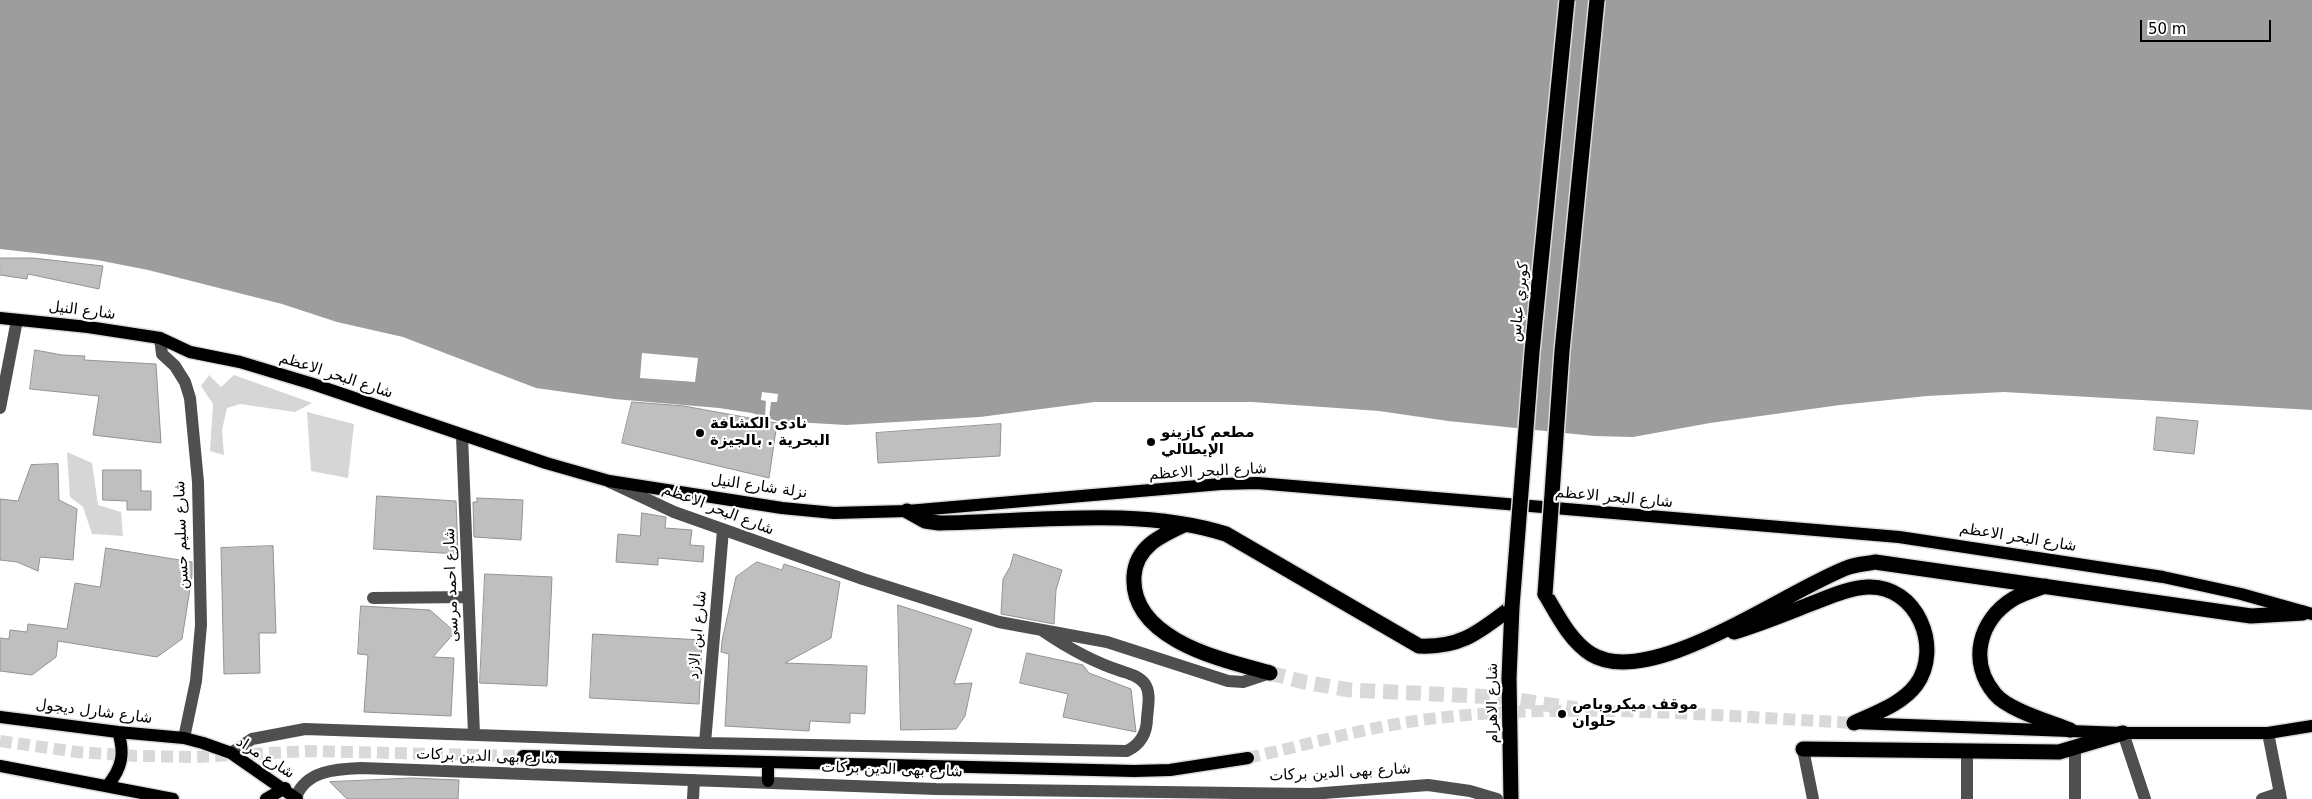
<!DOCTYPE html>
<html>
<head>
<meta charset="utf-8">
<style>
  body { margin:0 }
  #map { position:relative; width:2312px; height:799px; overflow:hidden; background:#fff; font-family:"DejaVu Sans",sans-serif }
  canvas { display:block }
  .scale { position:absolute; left:2140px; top:20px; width:131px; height:22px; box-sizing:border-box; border:2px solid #000; border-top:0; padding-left:6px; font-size:15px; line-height:18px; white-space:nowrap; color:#000; -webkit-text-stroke:4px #fff; paint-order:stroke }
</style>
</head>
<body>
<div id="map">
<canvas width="2312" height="799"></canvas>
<div class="scale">50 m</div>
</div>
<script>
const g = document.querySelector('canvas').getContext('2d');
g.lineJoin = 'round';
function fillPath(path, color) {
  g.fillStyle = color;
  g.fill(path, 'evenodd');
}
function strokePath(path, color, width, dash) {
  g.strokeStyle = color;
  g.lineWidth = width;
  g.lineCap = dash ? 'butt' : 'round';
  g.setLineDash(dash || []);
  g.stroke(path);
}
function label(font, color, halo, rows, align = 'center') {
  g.font = font + ' "DejaVu Sans","Noto Sans Arabic",sans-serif';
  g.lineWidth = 4.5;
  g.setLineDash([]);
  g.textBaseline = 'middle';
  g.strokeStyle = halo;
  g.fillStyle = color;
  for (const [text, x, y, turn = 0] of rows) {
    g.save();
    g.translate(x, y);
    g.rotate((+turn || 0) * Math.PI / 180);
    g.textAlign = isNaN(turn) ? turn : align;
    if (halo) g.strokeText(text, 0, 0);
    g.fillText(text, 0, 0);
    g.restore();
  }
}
const green = new Path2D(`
  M209,375L221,387L234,375L312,403L295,412L240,404L227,408L222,430L224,455L210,451L213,404L201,386Z
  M307,412L354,424L348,478L311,471Z
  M67,452L92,463L98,505L121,512L123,536L92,534L83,507L70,497Z`);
const water = new Path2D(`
  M0,0H2312V410L2004,392L1927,396L1840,405L1710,423L1633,437L1594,436L1448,421L1379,411L1252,402H1095L980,417L846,425L777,421L752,413L719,408L614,399L536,388L403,337L337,322L282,304L148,270L97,260L0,249Z`);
const pier = new Path2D(`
  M642,353L698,358L695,382L640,378Z
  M762,392L778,394L777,402H771L769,418L765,417L766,401L761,400Z`);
const building = new Path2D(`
  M0,258H33L103,266L99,289L28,274L27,279L0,275Z
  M35,350L62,355L85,356L84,360L156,364L161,443L93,435L99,396L30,389Z
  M632,402L684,406L777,423L769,478L622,443Z
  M2157,417L2198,421L2194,454L2154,450Z
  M1001,424L1000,456L878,463L876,433Z
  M58,464L59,500L77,509L73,560L40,557L38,571L17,562L0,560V499L18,501L31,465Z
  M103,470H141V491H151V510H127V501L103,500Z
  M377,496L456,501L458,554L374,549Z
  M477,498L523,500L521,540L474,537L473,502H477Z
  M642,513L666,517L665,528L692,530L690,545L704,546L703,562L658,558V565L616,562L618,534L640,536Z
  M273,546L276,633H259L260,673L224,674L221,548Z
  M106,548L192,562V576L182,639L157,657L58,641L56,657L32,675L0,671V638L9,639L10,630L27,632L28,624L67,629L75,583L100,587Z
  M1014,554L1062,570L1056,590L1054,624L1001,614L1003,579L1010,567Z
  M757,562L782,570L784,564L840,582L831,638L785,663L867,666L865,714L850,713V723L810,721L809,731L725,726L729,654L721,652L722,641L736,577Z
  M485,574L552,577L547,686L480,683Z
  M898,605L972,629L954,684L972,683L965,716L956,729L901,730Z
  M361,606L430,610L455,632L433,657L454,658L451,716L364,712L368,655L358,654Z
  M593,634L702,640L699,704L590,698Z
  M1027,653L1083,665L1089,673L1131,689L1136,732L1063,717L1068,694L1020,683Z
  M412,778L459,780L458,799H347L330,782Z`);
const majorTunnel = new Path2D(`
  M0,741L77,752L136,756L196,757L308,751L523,756
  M1248,758C1310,744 1374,725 1437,718C1576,702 1716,716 1854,723`);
const highwayTunnel = new Path2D(`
  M1270,673L1304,682L1350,690L1498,697L1577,709`);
const minor = new Path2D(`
  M160,338L162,354L175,366L185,382L190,398L198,482L201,625L196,681L184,738
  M0,408L17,320
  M462,436L474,734
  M610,482L674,512L863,579L999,622L1107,642L1228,681L1243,682L1270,673
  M373,598L468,597
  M2123,733L2145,799
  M2268,733L2281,799
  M705,743L723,530
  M1803,749L1813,799
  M231,753L252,739L305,729L705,743L1127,751C1141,744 1147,733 1147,718C1148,707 1151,693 1145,684C1139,676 1130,674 1121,671C1093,662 1068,648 1043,631
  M296,797C306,771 335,769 361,768L936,789L1311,794L1428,785L1470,791L1497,799
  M693,799L694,780
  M1967,799V751
  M2075,799V749
  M2262,799L2280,793`);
const major = new Path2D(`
  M0,318L88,327L160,338L190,352L240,362L313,384L546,463L609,481L782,508L834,513L907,511L1221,484L1257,483L1899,537L2163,577L2241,594L2312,614
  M0,717L118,732L184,738L203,743L231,753L297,799
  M1854,723L2123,733H2268L2312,726
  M523,756L1134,771L1170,770L1248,758
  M0,766L173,799
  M768,781V762
  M108,785C122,768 125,753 118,732
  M266,799L285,788`);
const highway = new Path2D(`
  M907,511L925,521L939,523C1031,522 1138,506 1226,534L1419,646C1462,648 1480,631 1512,607
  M1184,525C1160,536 1136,547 1134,576C1130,640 1223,660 1270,673
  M2045,586C2035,590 2023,593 2013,599C1979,620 1968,662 1995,694C2008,710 2050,722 2070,730
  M1545,594C1557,614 1570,641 1591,654C1651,691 1788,589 1849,567C1857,564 1866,564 1875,562L2251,616L2303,613
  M1734,632C1761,624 1787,613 1813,603C1831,596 1849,588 1868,587C1917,585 1943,648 1916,685C1902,704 1875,713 1854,723
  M1803,749L2059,752L2123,733
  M1511,799L1509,678L1512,607`);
const highwayBridge = new Path2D(`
  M1545,594L1562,351L1597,0
  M1512,607L1532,352L1567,0`);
const markers = [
  [700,433,5,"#000"],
  [1151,442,5,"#000"],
  [1562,714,5,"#000"]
];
const streetNames = [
  ["كوبري عباس",1520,302,-84],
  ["شارع النيل",82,311,7],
  ["شارع البحر الاعظم",336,376,18],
  ["شارع البحر الاعظم",1208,472,-3],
  ["نزلة شارع النيل",759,487,8],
  ["شارع البحر الاعظم",1614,498,5],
  ["شارع البحر الاعظم",718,510,21],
  ["شارع سليم حسن",182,535,-92],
  ["شارع البحر الاعظم",2018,538,9],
  ["شارع احمد مرسى",452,585,-92],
  ["شارع ابن الازد",698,635,-85],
  ["شارع الاهرام",1493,703,-90],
  ["شارع شارل ديجول",94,712,7],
  ["شارع بهى الدين بركات",487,757,2],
  ["شارع مراد",265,758,32],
  ["شارع بهى الدين بركات",892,770,2],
  ["شارع بهى الدين بركات",1340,773,-3]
];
const poiNames = [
  ["نادى الكشافة",710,424],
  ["البحرية . بالجيزة",710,441],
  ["مطعم كازينو",1161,433],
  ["الإيطالي",1161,450],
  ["موقف ميكروباص",1572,705],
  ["حلوان",1572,722]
];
fillPath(green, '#d6d6d6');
fillPath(water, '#9d9d9d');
fillPath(pier, '#fff');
fillPath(building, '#bfbfbf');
strokePath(building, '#939393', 1);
strokePath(majorTunnel, '#d9d9d9', 12, [12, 6]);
strokePath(highwayTunnel, '#d9d9d9', 15, [15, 8]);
strokePath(major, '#dbdbdb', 15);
strokePath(highway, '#dbdbdb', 18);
strokePath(minor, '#4f4f4f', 12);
strokePath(major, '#000', 12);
strokePath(highway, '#000', 15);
strokePath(highwayBridge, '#dbdbdb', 18, []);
strokePath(highwayBridge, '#000', 15);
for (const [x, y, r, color] of markers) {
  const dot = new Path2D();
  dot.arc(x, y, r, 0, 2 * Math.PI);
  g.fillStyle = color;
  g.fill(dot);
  strokePath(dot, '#fff', 2);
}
label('15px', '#000', '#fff', streetNames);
label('bold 15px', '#000', '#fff', poiNames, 'left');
</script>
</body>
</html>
